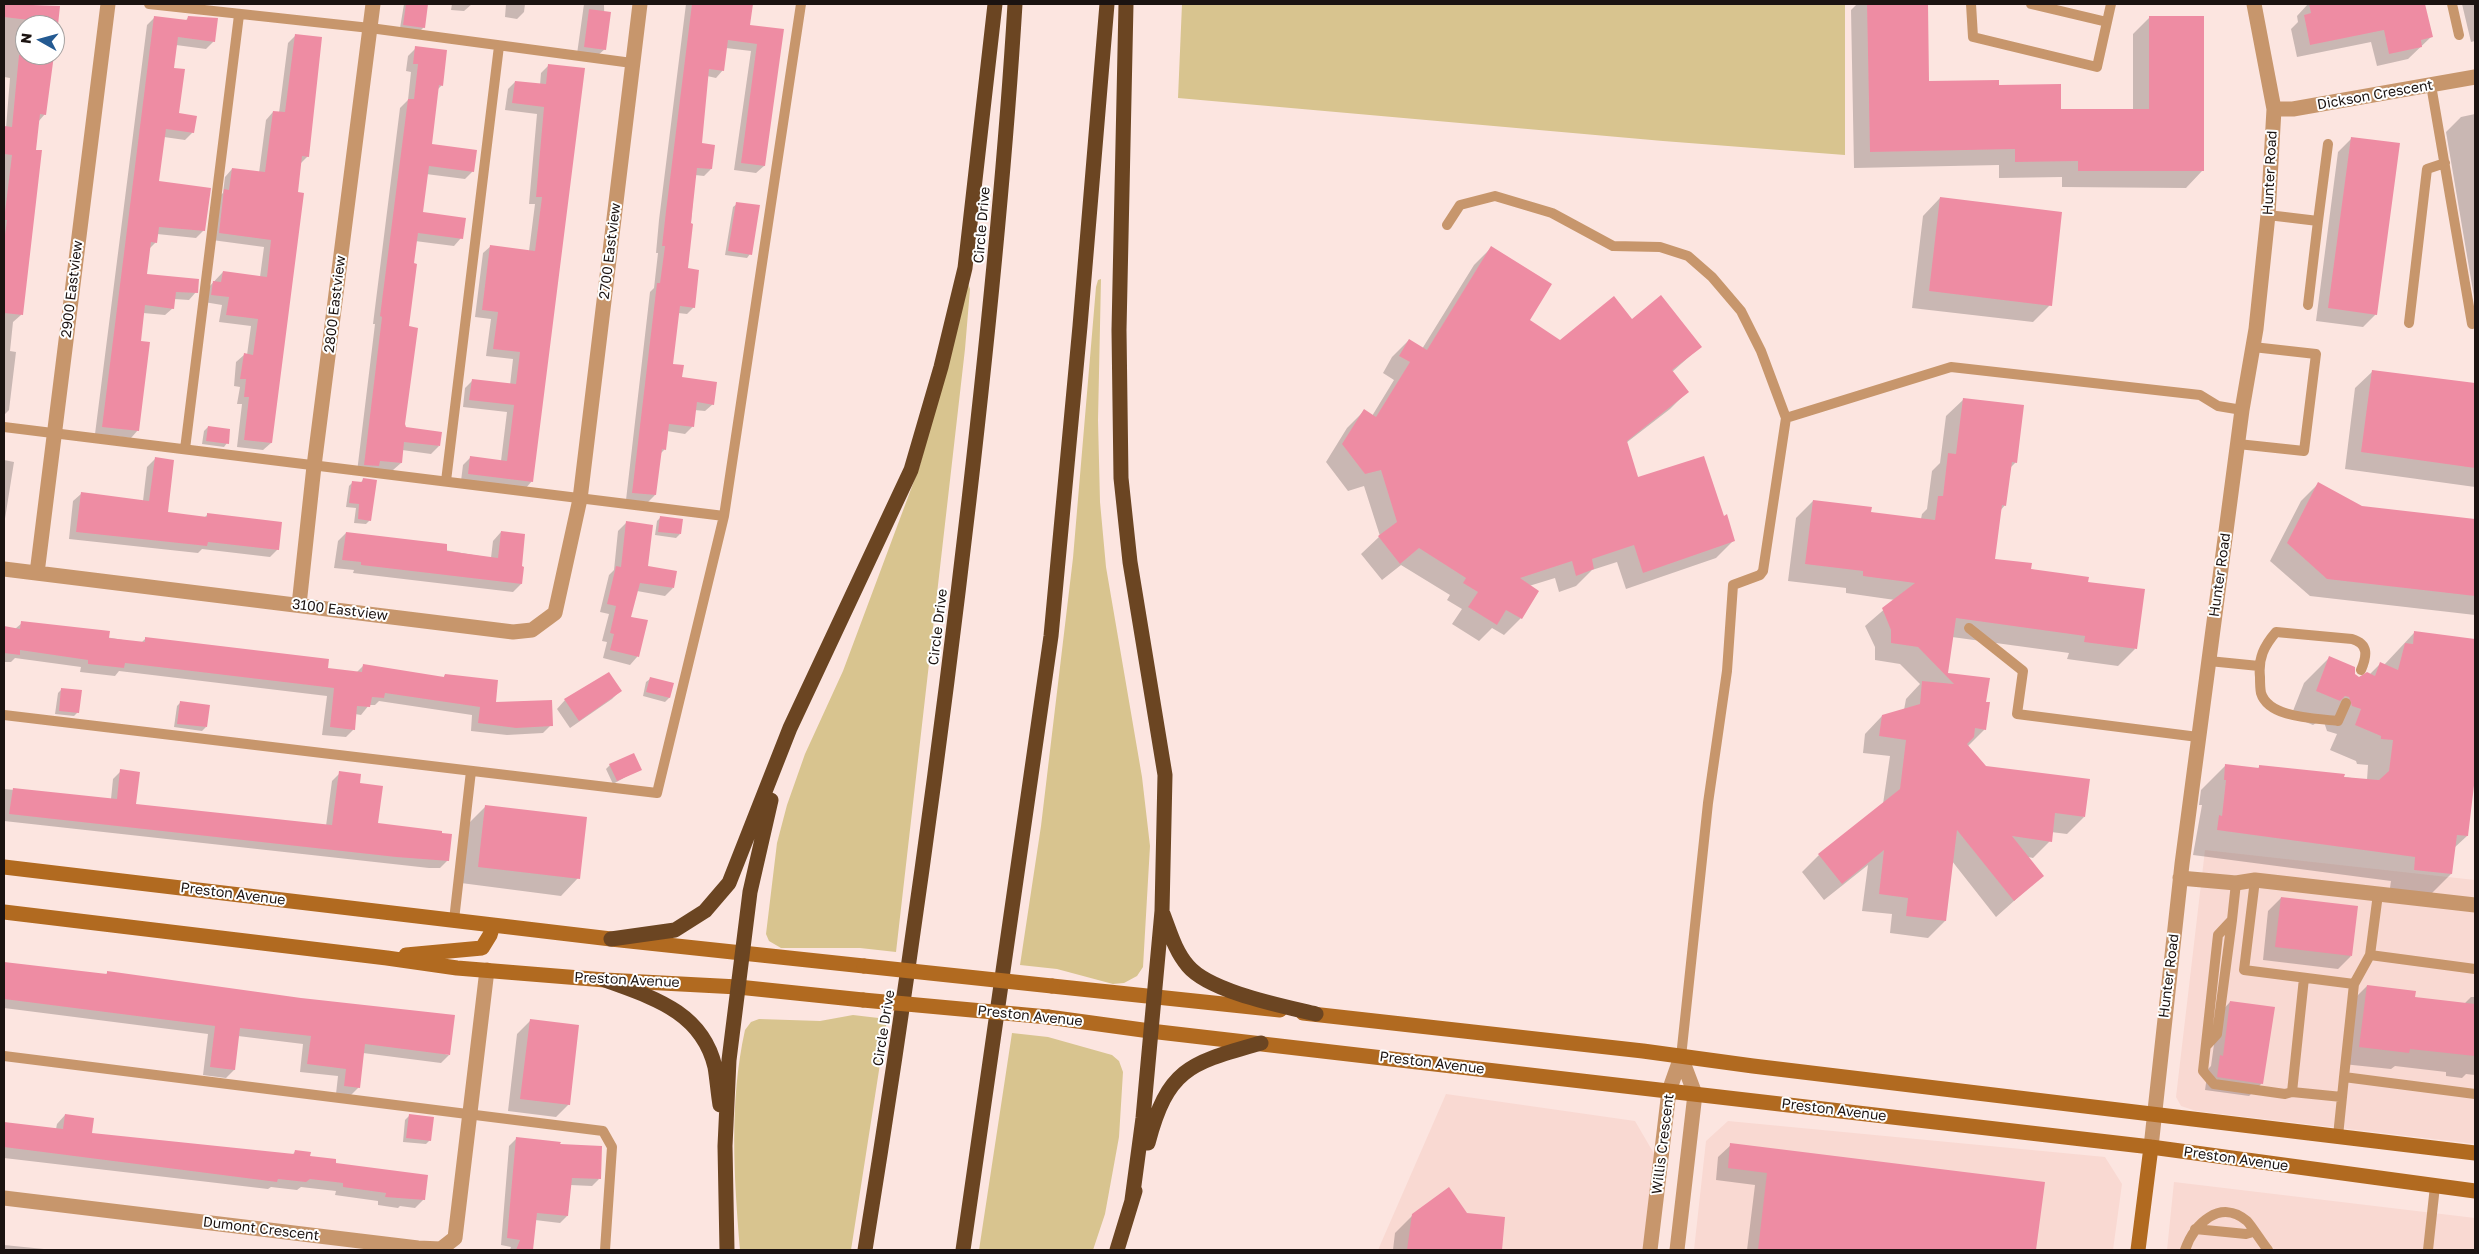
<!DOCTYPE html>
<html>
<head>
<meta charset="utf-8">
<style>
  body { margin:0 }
  #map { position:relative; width:2479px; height:1254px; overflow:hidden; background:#fce5e0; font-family:"Golos Text",sans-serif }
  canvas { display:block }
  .frame { position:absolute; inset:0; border:5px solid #1b1311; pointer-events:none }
  .north { position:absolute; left:15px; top:15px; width:50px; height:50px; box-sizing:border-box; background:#fff; border:1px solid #a4a1a0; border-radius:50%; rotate:277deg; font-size:14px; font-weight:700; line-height:20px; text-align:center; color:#1b1311 }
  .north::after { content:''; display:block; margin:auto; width:18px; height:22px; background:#245a92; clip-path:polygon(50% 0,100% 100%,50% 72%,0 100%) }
</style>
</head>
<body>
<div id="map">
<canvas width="2479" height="1254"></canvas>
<div class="frame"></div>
<div class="north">N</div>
</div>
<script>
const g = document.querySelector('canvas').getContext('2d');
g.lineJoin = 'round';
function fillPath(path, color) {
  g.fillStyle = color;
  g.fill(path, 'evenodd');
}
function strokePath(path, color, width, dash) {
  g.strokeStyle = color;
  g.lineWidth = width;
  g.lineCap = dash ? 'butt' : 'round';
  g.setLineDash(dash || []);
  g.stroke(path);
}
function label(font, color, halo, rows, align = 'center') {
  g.font = font + ' "Golos Text",sans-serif';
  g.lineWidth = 4;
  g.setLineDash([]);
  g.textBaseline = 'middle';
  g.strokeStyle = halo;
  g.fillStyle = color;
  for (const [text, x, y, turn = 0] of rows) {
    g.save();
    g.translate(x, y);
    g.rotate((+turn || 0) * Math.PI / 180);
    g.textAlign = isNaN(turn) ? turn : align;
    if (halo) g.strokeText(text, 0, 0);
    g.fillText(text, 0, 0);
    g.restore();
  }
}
const built = new Path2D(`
  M2205,850L2475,880V1144L2196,1111L2181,1106L2176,1097Z
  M1446,1094L1635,1121L1656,1157L1643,1250H1378Z
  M1728,1121L2105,1157L2122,1184L2113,1250H1694L1706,1141Z
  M2174,1182L2475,1218V1250H2167Z`);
const green = new Path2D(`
  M1182,4H1845V155L1663,141L1178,98Z
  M1101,279L1098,420L1100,502L1106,567L1142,777L1150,846L1143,967L1137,976L1124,983L1113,984L1057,969L1020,965L1041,826L1073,558L1096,287L1098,280Z
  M968,283L970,289L965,349L896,952L860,948H781L769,941L766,934L777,843L787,805L805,754L843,671L920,465Z
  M853,1015L887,1019L851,1250H740C734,1177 729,1102 745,1030L751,1022L759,1019L820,1021Z
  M1012,1033L1048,1037L1112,1055L1119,1061L1123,1072L1119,1137L1105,1214L1093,1250H979Z`);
const shadow = new Path2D(`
  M4,4L59,7L55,37V25H25V55H53L45,114L38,122L21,315L13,322L10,351L16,352L9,410L4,415V127L6,128L10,78L4,77Z
  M404,4H427L424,27L420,31L400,28Z
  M452,4H472L464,11L451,10Z
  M506,4H525L524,12L517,19L505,17Z
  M584,4H604L605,49L597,56L577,54Z
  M686,4L752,6L749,26L783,30L764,166L756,173L734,170L751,51L726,48L723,70L716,78L707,76L701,145L711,169L704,176L695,175L687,270L694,307L687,314L678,313L672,365L681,378L713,404L705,411L694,410L692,427L685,434L667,431L665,449L660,454L655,495L648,502L626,500L650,292L654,288L658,253H656L659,220Z
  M1857,4H1926L1928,82L1998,86L2060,110H2133V34L2150,17L2202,171L2186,188L2062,187V177L1999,178V165L1854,168L1851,10Z
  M2308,4H2424L2431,37L2408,59L2377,66L2371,42L2297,57L2291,29L2298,22L2297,16Z
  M2462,4H2475V41L2471,42Z
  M154,18L185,21L188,18L214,41L206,49L176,45L173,69L178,114L193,132L185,140L164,137L158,182L204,230L196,238L157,234L156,242L149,249L146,275L196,292L189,300L174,299L173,308L165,315L143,313L139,342L138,430L131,438L95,434L147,25Z
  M296,35L308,156L300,164L271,443L263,450L237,447L242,404H237L240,387L234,386L236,362L244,355H247L251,326L219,322L222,305L204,302L206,290L223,272L260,277L264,247L212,240L217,198L223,193L225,177L232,169L259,173L266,120L273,112L279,113L288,43Z
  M416,48L442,85L437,90L430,145L473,171L465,179L426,174L422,213L461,238L454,246L415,241L408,328L404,424L405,428L439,446L431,454L402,450L401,463L393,470L357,472L375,324H373L400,108L408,100L411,72L406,71L408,56Z
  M549,65L532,481L525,489L461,481L463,465L471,457L501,461L507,412L463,407L465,388L472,381L510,385L513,359L486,356L491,319L475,317L483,253L491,246L529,251L535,204H529L537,114L505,110L508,89L515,82L540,85L541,73Z
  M2475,114V303L2446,132L2461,117Z
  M2351,139L2376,314L2363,327L2316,321L2338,152Z
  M1940,198L2050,305L2033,322L1912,308L1923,216Z
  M737,204L750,254L747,258L725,255L733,207Z
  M1491,248L1528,321L1560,341L1631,320L1700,347L1672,372L1687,392L1670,409L1626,443L1638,478L1723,517L1733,541L1716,558L1626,589L1617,562L1592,570L1576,586L1559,592L1555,578L1529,586L1538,592L1521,618L1504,635L1492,628L1479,641L1452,624L1462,609L1447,600L1450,595L1401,565L1382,580L1361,554L1380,536L1364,486L1348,491L1326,462L1347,428L1364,411L1372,416L1394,380L1383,373L1392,357L1409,340L1422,349L1474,265Z
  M2373,371L2475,385V487L2345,469L2355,388Z
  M1964,399L2016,462L2010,468L2005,505L2000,511L1994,560L2086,583L2135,649L2118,666L2067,659L2069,653L1952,637L1947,674L1985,703V729L1968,746L1986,767L2084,817L2067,834L2051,832L2050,841L2033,858L2028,857L2042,876L1996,917L1952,861L1945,921L1928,938L1890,933L1892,914L1862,911L1868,865L1824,900L1802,872L1819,855L1883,804L1890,756L1863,753L1865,734L1882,716L1904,710L1906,699L1920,684L1900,664L1875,660V647L1865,626L1895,600L1846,593V588L1788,581L1796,518L1813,501L1870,513L1921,519L1922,514L1927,509L1932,471L1940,463L1946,416Z
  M208,427L227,443L224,447L202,444L204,431Z
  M155,459L167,514L204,518L208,514L278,549L270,557L202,549L198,553L69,539L73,501L81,494L143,501L147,467Z
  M4,460L14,462L4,525Z
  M363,480L370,520L366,524L354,523L356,508L346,507L349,486L353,482L360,483Z
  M2318,484L2362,507L2475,520V615L2310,596L2270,561L2301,501Z
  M661,517L680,534L676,538L655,535L657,521Z
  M626,523L647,567L673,588L665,596L637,591L630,617L646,621L637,657L630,665L603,658L607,642L602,641L609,614L600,612L609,575L614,570L618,531Z
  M501,532L520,567L521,584L513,592L353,573L354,570L334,568L338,541L346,533L491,558L493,541Z
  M22,623L141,643L146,638L327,669L356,673L364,665L443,678L445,675L495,704L551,725L543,733L507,735L471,731L472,715L379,701L375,705H369L361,715L355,714L354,729L346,737L322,735L327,696L119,671L115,676L80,672L81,667L15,658L11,662H4V628L15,629Z
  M2414,633L2475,640V773L2467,836L2454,848L2451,874L2426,899L2389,895L2391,881L2193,855L2202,805H2199L2201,790L2226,765L2257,769L2260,766L2367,780L2368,765L2357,764L2356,761L2330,750L2337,734L2327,731L2324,722L2319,721L2313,725L2291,716L2304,683L2329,658L2359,678L2369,675L2380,664L2384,665Z
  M650,679L672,684L669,698L665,702L643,696L646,682Z
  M62,689L78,712L74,716L55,714L58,693Z
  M620,691L612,699L570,728L557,709L565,700Z
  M181,702L206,727L202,731L174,727L177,706Z
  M610,765L640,769L613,784L606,769Z
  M121,771L135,805L326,826L332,781L340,773L359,784L377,824L448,860L440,868H429L4,821V789L111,799L113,779Z
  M486,806L578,878L561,896L461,883L469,823Z
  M2281,898L2351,956L2338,969L2263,960L2268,911Z
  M4,963L105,975L107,973L449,1055L441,1063L363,1053L359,1087L351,1095L336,1094L338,1076L300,1072L303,1044L238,1036L234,1070L226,1078L203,1075L208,1034L4,1008Z
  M2367,986L2413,998L2464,1004L2471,997H2475V1075L2466,1074L2462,1078L2446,1076V1072L2395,1066L2391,1069L2343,1064L2350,1003Z
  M2230,1002L2262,1083L2249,1096L2205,1090L2208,1069L2211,1066L2218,1015Z
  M530,1021L569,1104L556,1117L508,1111L517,1034Z
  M65,1115L90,1134L292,1155L295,1152L335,1164L424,1199L415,1208L400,1206L398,1208L378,1205V1201L335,1195L336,1191L301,1187L297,1190L271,1187L268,1189L4,1158V1123L56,1129L57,1124Z
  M409,1116L430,1140L426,1144L403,1142L405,1120Z
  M517,1138L559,1145L599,1179L592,1186L570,1185L567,1216L560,1223L535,1220L532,1250H510L511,1247L501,1245L509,1146Z
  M1731,1145L2043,1183L2035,1250H1747L1755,1185L1716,1180L1718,1157Z
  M1466,1214L1504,1218L1501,1250H1393L1395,1233L1413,1215Z
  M4,1245L44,1249L4,1250Z`);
const building = new Path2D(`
  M4,4L60,6L58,25H28L29,20L4,17Z
  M406,4H428L425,28L403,25Z
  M692,4H753L750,25L784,29L765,166L741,163L757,44L728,40L724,71L709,69L702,143L715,145L712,169L697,168L691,223L693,224L688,268L699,270L695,308L680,306L673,364L684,365L682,377L717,382L714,405L697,402L694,427L669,424L666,450L662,449L656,495L632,493L657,283H660L665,246H662L666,211Z
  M1867,4H1928L1929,81L1999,80V85L2061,84V109H2149V16H2204V171H2078V161L2015,162V149L1870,152Z
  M2309,4H2425L2433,37L2421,40L2422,47L2389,54L2384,30L2310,45L2304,15L2311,13Z
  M589,9L611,12L606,50L584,47Z
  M154,16L187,20L188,16L218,18L215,42L178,37L174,68L185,69L179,113L197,116L194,133L166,129L159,181L211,188L205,231L159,227L157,243L151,242L147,274L199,279L198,293L176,292L174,309L145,305L141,341L150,342L139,431L102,427Z
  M295,34L322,37L309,157L302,156L298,192L304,193L272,443L244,440L249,397H244L246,379H240L244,353L253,355L258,319L226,315L229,297L211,295L213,281L221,282L223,271L267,277L271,240L219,233L224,189L229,190L232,168L265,172L273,111L285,112Z
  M415,46L447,50L443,86L439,85L432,144L477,150L474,172L429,166L423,212L466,218L463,239L418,233L414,263L417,264L409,326L418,328L405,424L406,427L442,432L440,446L404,442L402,463L380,461L379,466L364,465L382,317L380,316L408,99H414L418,64H413Z
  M19,55H54L46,115L40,114L36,150H42L23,315L4,313V242L7,220H4L12,155L4,154V126L12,127Z
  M548,64L585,68L533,482L468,474L470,456L507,461L514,405L469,400L472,379L516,384L520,352L493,349L498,312L482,310L490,245L535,251L542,197H536L544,107L512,103L515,81L546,84Z
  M2351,137L2400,143L2377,315L2328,308Z
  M1940,197L2062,212L2052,306L1929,291Z
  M736,202L760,205L752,255L728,251Z
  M1491,246L1552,284L1530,320L1560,340L1614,296L1632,319L1661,295L1702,347L1672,370L1689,392L1627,441L1638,477L1704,456L1724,516L1727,514L1735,541L1643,573L1634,545L1592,559L1594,569L1576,576L1572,561L1520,578L1539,591L1522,619L1506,610L1497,625L1468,607L1478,592L1463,583L1466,578L1419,548L1400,564L1378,536L1397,522L1381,470L1365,474L1342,444L1364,409L1376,417L1410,362L1399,356L1409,339L1427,350Z
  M2372,370L2475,383V468L2361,452Z
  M1963,398L2024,405L2017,463L2012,462L2006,506L2002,505L1995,559L2032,563L2031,569L2089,577L2088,582L2145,589L2137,649L2084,642L2085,636L1956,618L1948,673L1990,678L1986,702H1990L1986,730L1975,728L1974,737L1967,744L1986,766L2090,779L2085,817L2055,813L2052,842L2012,836L2044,876L2014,901L1957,830L1946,921L1906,916L1908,898L1879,894L1884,850L1842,884L1818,854L1900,789L1906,740L1879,736L1882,715L1920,704L1922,681L1954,684L1918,647L1891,643V630L1882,608L1915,583L1863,576V571L1805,564L1813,500L1872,507L1871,512L1935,520L1938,496H1943L1948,453L1956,454Z
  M208,426L230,429L229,444L206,441Z
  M155,457L174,460L168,512L207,517V513L282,522L279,550L208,542L207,546L76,532L81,492L149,501Z
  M363,478L377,480L371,521L358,519L359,504L349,503L352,481L362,482Z
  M2318,482L2362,506L2475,519V596L2327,579L2287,543Z
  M660,516L683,519L681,534L658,532Z
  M626,521L653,525L648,566L677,571L674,588L640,583L631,617L648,620L639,657L610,650L614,634L610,633L616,606L607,604L616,566L621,567Z
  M501,531L525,534L522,566L524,567L522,584L361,565V562L342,560L346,532L447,544V551L498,558Z
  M21,621L110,631L109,638L145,642V637L329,659L328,668L362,672L363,664L444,677L445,674L498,680L496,702L552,700L553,726L516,728L478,723L480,707L385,693L384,698L372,697L370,707L357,706L355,730L330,727L334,688L125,663L124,668L88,664V660L20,650V655L4,653V626L20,629Z
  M2414,631L2475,639V777L2468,836L2457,835L2452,874L2414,870L2415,857L2217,830L2219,815L2222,816L2226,780H2224L2225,764L2259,768V765L2345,774L2344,777L2379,780L2389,771L2393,740L2381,739V736L2355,725L2361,709L2352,706L2349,697L2345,696L2340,701L2316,691L2329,656L2355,667V674L2359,677L2367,672L2375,676L2380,662L2398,670L2405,643L2413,644Z
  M609,672L622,691L579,721L564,699Z
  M650,677L674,683L670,698L646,692Z
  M61,688L82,690L79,713L59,711Z
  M180,701L210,705L207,727L177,724Z
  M634,753L642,770L617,781L609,764Z
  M120,769L140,772L136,804L332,825L339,771L361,774L360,783L383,786L378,823L442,831V833L452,834L449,861L396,857L9,814L13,788L117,799Z
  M485,805L587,817L580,879L478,867Z
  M2281,897L2358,906L2352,956L2275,947Z
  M4,962L107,974V971L301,998L455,1015L450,1055L365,1044L360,1088L344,1086L346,1069L307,1064L311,1036L240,1028L235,1070L210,1067L215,1026L4,999Z
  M2367,985L2416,991L2415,997L2475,1004V1056L2410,1049L2409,1053L2359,1047Z
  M2230,1001L2275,1007L2263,1084L2217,1077L2220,1055L2223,1056Z
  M530,1019L579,1025L570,1105L520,1099Z
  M65,1114L94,1118L92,1133L294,1154L295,1150L311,1152L310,1156L336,1159V1163L428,1175L425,1200L385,1197L386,1193L343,1187V1183L310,1179L306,1182L278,1179L277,1182L4,1147V1122L63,1129Z
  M409,1114L434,1117L431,1141L406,1138Z
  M516,1137L561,1142L560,1144L602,1146L601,1179L572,1178L568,1216L537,1213L533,1250H516L520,1240L507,1238Z
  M1730,1143L2045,1182L2036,1250H1758L1767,1173L1728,1168Z
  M1449,1187L1467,1213L1505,1217L1502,1250H1407L1412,1214Z`);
const lane = new Path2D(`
  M149,4L370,28L632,63
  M1971,4L1973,37L2097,67L2111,4
  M2031,4L2107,22
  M2452,4L2459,35
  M2431,85L2472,324
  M2268,215L2318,221L2328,144
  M1447,225L1460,205L1495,196L1552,213L1613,246L1660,247L1688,256L1712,277L1741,311L1761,351L1786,418L1763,571L1760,575L1733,585L1727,671L1708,803L1681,1057
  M2308,305L2318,221
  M2409,323L2427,169L2445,163
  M1786,418L1951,367L2200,395L2218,406L2242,410
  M4,427L724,516
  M2238,444L2304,451L2316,354L2253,347
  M185,449L239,15
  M446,481L499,46
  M1969,628L2023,671L2017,714L2198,737
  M2209,661L2259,666
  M2346,703L2338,721C2317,718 2269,719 2261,693C2260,688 2260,682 2260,677C2258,658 2264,646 2276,632L2352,639C2369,644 2367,656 2361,670
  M4,715L657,793L724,516L801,4
  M2255,880L2244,970L2354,984L2370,955L2475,969
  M2236,883L2232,920L2218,935L2203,1071L2214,1084L2285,1094L2292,1092
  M454,920L471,771
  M2370,955L2378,894
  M2304,978L2292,1092L2342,1097L2344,1077L2475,1094
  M2206,1046L2217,1034L2232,920
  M4,1056L603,1131L612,1147L605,1250
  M2344,1077L2354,984
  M2338,1136L2342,1097
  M2195,1229L2246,1234L2253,1232
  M2185,1250C2194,1224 2220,1198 2247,1221C2251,1225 2263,1244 2268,1250
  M2428,1250L2435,1186`);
const street = new Path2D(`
  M2274,109H2293L2475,77
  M4,569L513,632L532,630L555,613L580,499L640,4
  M37,573L108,4
  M299,605L314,466L373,4
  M2180,878L2236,883L2255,880L2475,905
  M2151,1147L2182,864L2242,410L2256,329L2268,215L2274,109L2254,4
  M4,1198L418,1248L441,1249L455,1238L487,970
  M1650,1250L1669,1091L1681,1057
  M1677,1250L1695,1094L1681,1057`);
const secondary = new Path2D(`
  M4,867L611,939L864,966
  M4,912L387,958L457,968L605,980L738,987L863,1000
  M406,955L482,948L490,935L493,925
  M1052,986L1280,1010
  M1303,1013L1643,1051L1753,1066L2475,1153
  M1048,1017L1150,1031L2151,1147L2475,1191
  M2138,1250L2151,1147`);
const highway = new Path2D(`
  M1126,4L1119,330L1121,478L1130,562L1165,775L1162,911L1143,1118L1132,1200
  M1163,914C1170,932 1175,951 1188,966C1210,992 1283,1006 1316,1014
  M611,939L675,930L705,911L729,883L790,728L911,470L941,367L965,268L995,4
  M605,980C651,997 702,1011 715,1067C717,1079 718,1093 720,1105
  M1148,1143C1168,1067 1191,1063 1261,1043
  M727,1250L725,1146L729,1060L750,892L771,800
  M865,1250C905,1001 940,751 969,500C988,335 1005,170 1015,4
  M963,1250L1051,636L1080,326L1107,4
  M1117,1250L1135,1191`);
const secondaryBridge = new Path2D(`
  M864,966L1052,986
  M863,1000L1048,1017`);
const streetNames = [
  ["Dickson Crescent",2375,95,-10],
  ["Hunter Road",2270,173,-87],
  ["Circle Drive",982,225,-85],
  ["2700 Eastview",610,251,-83],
  ["2900 Eastview",72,289,-83],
  ["2800 Eastview",335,304,-83],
  ["Hunter Road",2220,575,-82],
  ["3100 Eastview",340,610,7],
  ["Circle Drive",938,627,-83],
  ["Preston Avenue",233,894,7],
  ["Hunter Road",2169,976,-83],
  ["Preston Avenue",627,980,3],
  ["Preston Avenue",1030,1016,6],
  ["Circle Drive",884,1028,-81],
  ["Preston Avenue",1432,1063,7],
  ["Preston Avenue",1834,1110,7],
  ["Willis Crescent",1663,1144,-83],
  ["Preston Avenue",2236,1159,8],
  ["Dumont Crescent",261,1229,7]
];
fillPath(built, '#f9d9d2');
fillPath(green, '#d8c48f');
fillPath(shadow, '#0003');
fillPath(building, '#ee8ca3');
strokePath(lane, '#c7966c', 10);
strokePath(street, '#c7966c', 15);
strokePath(secondary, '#b16a20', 15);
strokePath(highway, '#6b4522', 15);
strokePath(secondaryBridge, '#b16a20', 15);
label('14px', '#1b1311', '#fff', streetNames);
</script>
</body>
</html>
